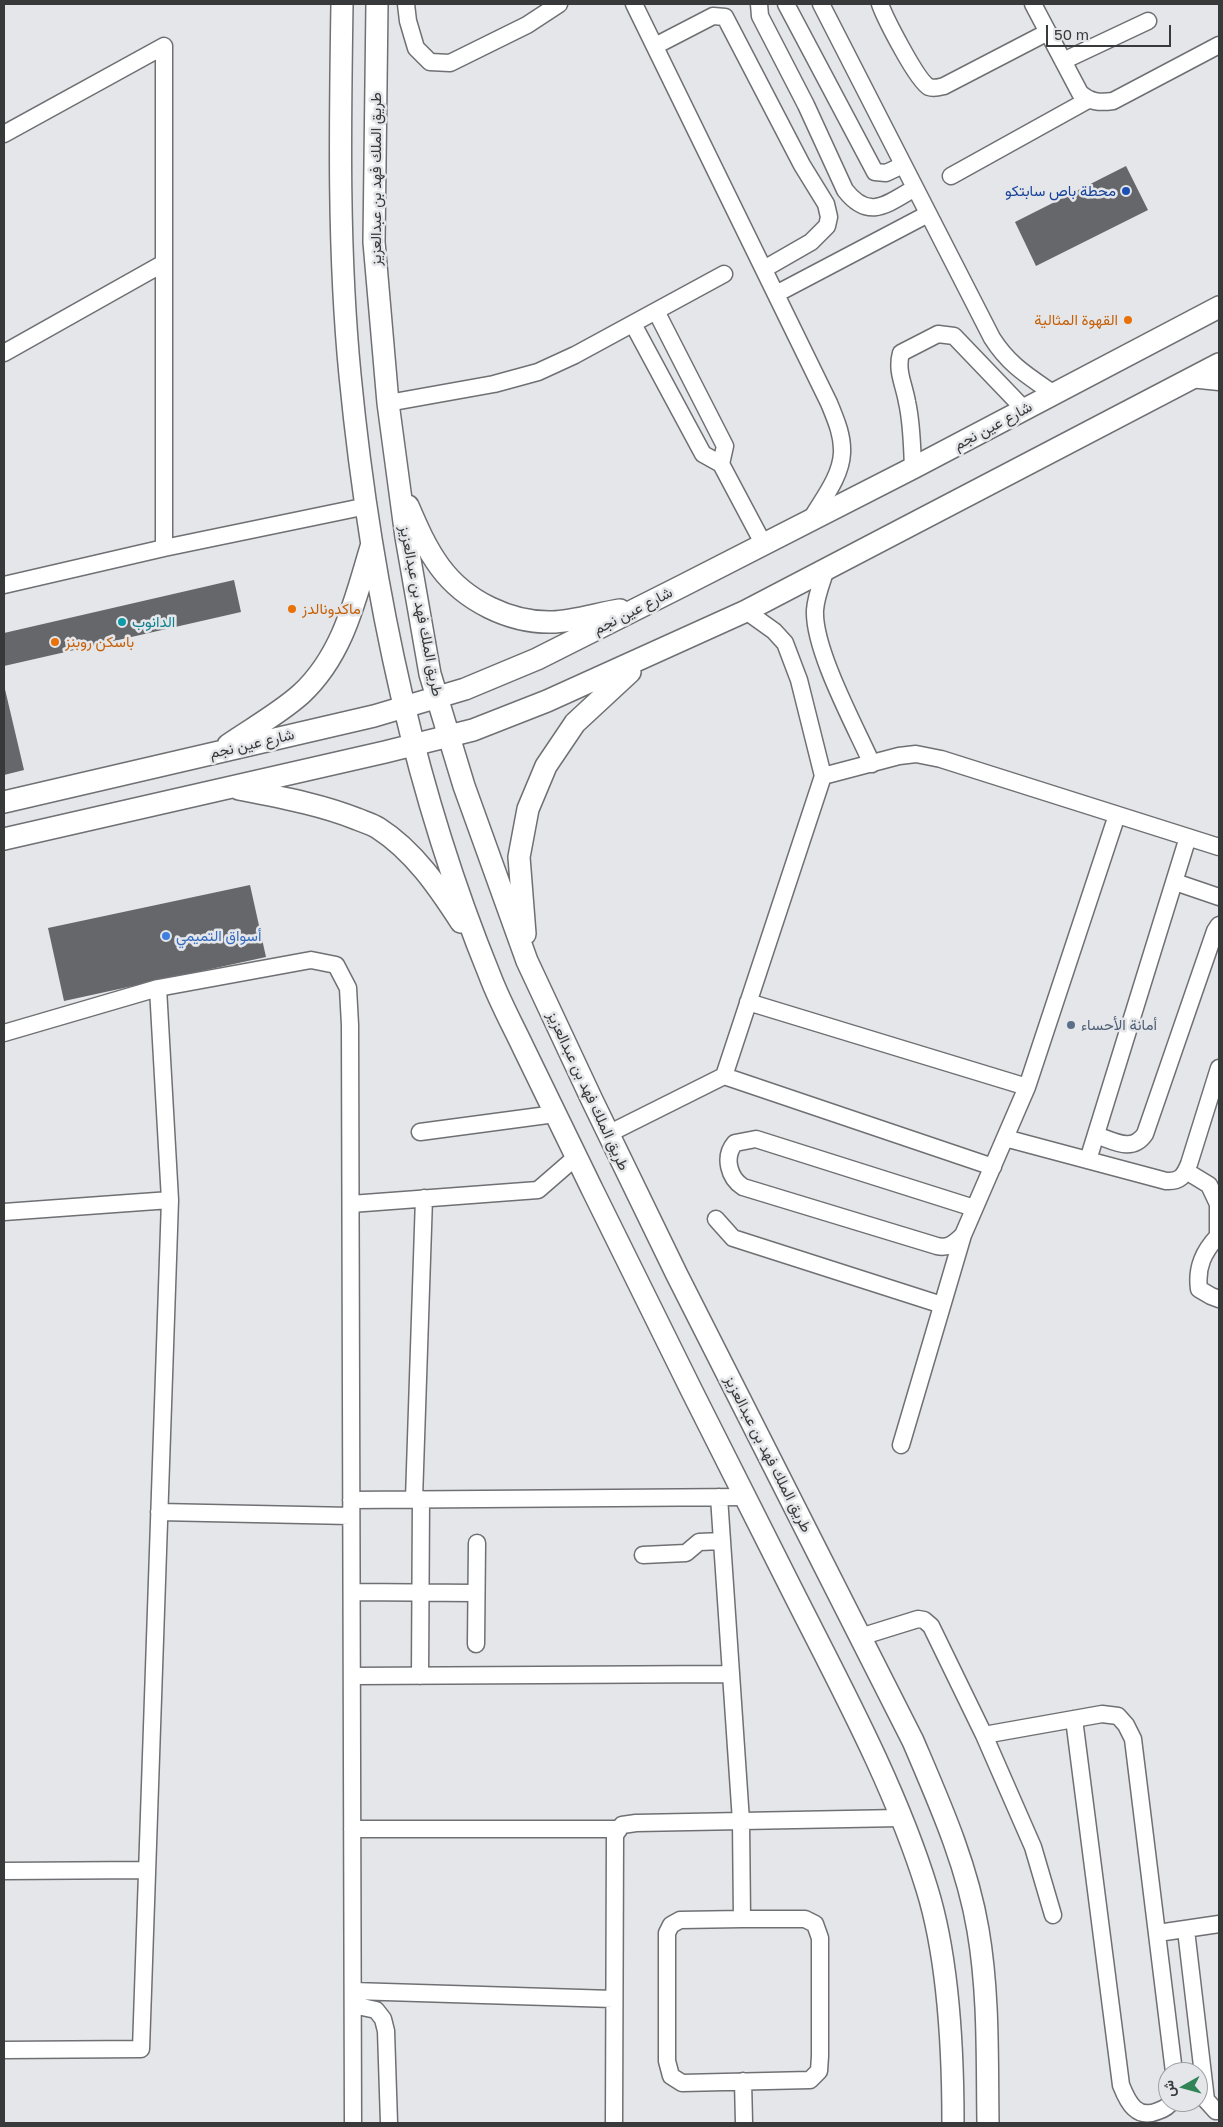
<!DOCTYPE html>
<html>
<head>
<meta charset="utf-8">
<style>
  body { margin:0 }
  #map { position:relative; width:1223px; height:2127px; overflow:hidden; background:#e4e6e9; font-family:"Golos Text",Vazirmatn,sans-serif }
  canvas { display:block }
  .frame { position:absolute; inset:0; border:5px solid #38393a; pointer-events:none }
  .north { position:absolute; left:1158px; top:2062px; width:50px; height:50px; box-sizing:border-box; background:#e4e6e9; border:1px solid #9fa1a3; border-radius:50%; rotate:263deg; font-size:14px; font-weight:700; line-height:20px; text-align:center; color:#38393a }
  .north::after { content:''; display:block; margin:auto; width:18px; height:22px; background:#318456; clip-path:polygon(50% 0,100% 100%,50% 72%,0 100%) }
  .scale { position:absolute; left:1046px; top:25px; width:125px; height:22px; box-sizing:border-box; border:2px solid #38393a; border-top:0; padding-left:6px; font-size:15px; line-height:18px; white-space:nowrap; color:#38393a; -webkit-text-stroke:4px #e4e6e9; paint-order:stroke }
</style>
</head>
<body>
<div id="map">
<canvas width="1223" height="2127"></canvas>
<div class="frame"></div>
<div class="north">ش</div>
<div class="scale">50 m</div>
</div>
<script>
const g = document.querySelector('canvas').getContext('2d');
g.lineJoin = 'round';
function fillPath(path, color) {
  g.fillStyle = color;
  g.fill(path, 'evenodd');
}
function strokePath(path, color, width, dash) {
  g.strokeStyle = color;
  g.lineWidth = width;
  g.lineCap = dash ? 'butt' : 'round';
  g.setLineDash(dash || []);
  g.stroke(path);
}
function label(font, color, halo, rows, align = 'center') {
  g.font = font + ' "Golos Text",Vazirmatn,sans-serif';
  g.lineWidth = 5;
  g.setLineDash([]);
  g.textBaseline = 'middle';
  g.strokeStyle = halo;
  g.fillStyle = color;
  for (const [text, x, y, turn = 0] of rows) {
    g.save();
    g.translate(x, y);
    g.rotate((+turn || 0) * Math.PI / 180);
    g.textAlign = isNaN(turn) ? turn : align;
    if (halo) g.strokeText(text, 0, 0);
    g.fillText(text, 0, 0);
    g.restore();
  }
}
const building = new Path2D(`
  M1126,166L1148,210L1036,266L1015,222Z
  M234,580L241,612L4,666V633Z
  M4,685L24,770L4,775Z
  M250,885L266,957L64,1001L48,928Z`);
const minor = new Path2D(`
  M406,4L408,21L416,48L430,62L450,63L527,25L559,4
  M634,4L829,403C835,418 843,435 842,453C841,477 822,500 810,521
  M759,4L760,16L806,105L845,190C869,221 887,204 915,188
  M786,4L875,172L886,173L903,165
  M821,4L992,338C1009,365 1028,376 1054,394
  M880,4C885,18 917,81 929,87C934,89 940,87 944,86L1048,32
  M1033,4L1080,93C1090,102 1099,103 1113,101L1219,45
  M655,46L713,16L725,17L802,165L826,204L829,217L827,226L811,242L764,269
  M1063,61L1148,21
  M4,134L164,46V548
  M951,176L1088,100
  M776,294L928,214
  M656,311L725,446L721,464
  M633,324L703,454L721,464L764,545
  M4,353L164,263
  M1190,379L1219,382
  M388,403L494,384L538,372L575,355L724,274
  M913,468C912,446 912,424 907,402C904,384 896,371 901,353L938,334L954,336L1024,409
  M826,569C822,582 816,596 815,610C813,649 855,726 872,764
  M4,585L164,548L367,506
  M823,776L899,756L916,754L941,759L1219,847
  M1175,882L1219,897
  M158,988L311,960L336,965L348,988L350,1025L353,2123
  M748,1002L1027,1087
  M4,1033L158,988L170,1200L141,2049L4,2050
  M724,1076L993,1167
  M420,1132L555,1114
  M608,1134L724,1076L823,776L799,680L785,643L774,631L746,611
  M1096,1135C1114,1141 1132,1153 1145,1134L1215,931L1219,925
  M1005,1138L1166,1181C1180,1182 1184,1176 1189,1164L1219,1068
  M1088,1160L1188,837
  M1186,1171L1209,1185L1218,1204V1236C1204,1251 1196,1267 1199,1289L1211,1296L1219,1299
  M351,1204L538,1190L576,1157
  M974,1208L756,1139L735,1143C723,1157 729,1178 743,1187L937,1246C948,1249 955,1243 963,1235L1027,1087L1117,815
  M4,1212L170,1200
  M716,1219L733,1238L942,1305
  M901,1445L963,1235
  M719,1497L741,1821L742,1919
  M414,1499L424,1198
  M351,1500L745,1497
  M159,1512L351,1516
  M643,1555L686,1553L699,1542L722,1541
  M352,1592L475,1593
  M860,1637L918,1619L924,1620L931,1626L984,1735L1033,1847L1053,1915
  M476,1644L477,1543
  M352,1676L731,1674
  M420,1676L421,1499
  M1074,1719L1121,2085C1128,2103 1137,2120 1158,2111C1164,2109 1168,2107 1171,2102
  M984,1735L1102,1714L1118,1716L1126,1725L1133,1739L1174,2072
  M352,1829H619
  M4,1871L147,1870
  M742,1919H805L815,1924L820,1938V2056L819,2071L810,2080L682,2083L671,2076L667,2061V1933L671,1925L680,1920Z
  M1186,1930L1206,2100L1216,2111H1219
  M1158,1933L1219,1924
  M353,1991L613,1999
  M353,2005L376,2010L383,2019L386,2031L389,2123
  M743,2081L744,2123
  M614,2123L615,1835L622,1825L636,1823L900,1818`);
const major = new Path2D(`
  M342,4C340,127 338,252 350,375C370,580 412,785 490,976C499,1000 512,1024 523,1047C546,1095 569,1142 592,1189C658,1324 725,1458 793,1592C841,1687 896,1788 927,1889C949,1960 953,2049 953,2123
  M377,4L374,242L388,403L406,537L430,674L464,786L527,961L592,1100L677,1275L913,1741C939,1802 967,1864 978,1930C989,1994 987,2059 988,2123
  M408,506C417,527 426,548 440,567C465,601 510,623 552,622C572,622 600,613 620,610
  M228,745C251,729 280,713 301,694C343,655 355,600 371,547
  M239,789C279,797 319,804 357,819C364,822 372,824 378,828C414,851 439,888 461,922
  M4,802L374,716L465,689L537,659L682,586L913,468L1219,307
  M4,839L385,752L473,730L547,701L746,611L1219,364
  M525,934L519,857L528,809L546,766L575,723L630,672`);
const markers = [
  [1126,191,5,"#1a4fb4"],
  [1128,320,5,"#e8710a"],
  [292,609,5,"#e8710a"],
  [122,622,5,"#0f9aa8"],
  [55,642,5,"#e8710a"],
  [166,936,5,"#3f7fe0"],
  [1071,1025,5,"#5c6f8a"]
];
const streetNames = [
  ["طريق الملك فهد بن عبدالعزيز",376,179,-90],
  ["شارع عين نجم",993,426,-28],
  ["طريق الملك فهد بن عبدالعزيز",421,611,79],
  ["شارع عين نجم",633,611,-27],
  ["شارع عين نجم",252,744,-13],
  ["طريق الملك فهد بن عبدالعزيز",588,1091,65],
  ["طريق الملك فهد بن عبدالعزيز",768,1454,63]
];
const transitNames = [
  ["محطة باص سابتكو",1116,191]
];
const foodNames = [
  ["القهوة المثالية",1118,320,"right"],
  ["ماكدونالدز",302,609],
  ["باسكن روبنز",65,642]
];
const cultureNames = [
  ["الدانوب",132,622]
];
const shopNames = [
  ["أسواق التميمي",176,936]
];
const serviceNames = [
  ["أمانة الأحساء",1081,1025]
];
fillPath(building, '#66676a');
strokePath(minor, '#6f7073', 19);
strokePath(major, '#6f7073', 24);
strokePath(minor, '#fff', 16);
strokePath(major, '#fff', 21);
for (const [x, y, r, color] of markers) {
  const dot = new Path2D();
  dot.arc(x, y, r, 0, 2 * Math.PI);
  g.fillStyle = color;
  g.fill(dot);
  strokePath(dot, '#e4e6e9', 2);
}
label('15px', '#38393a', '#e4e6e9', streetNames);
label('15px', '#164399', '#e4e6e9', transitNames, 'right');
label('15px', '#c56008', '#e4e6e9', foodNames, 'left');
label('15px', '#0d838f', '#e4e6e9', cultureNames, 'left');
label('15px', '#366cbe', '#e4e6e9', shopNames, 'left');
label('15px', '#4e5e75', '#e4e6e9', serviceNames, 'left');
</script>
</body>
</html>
